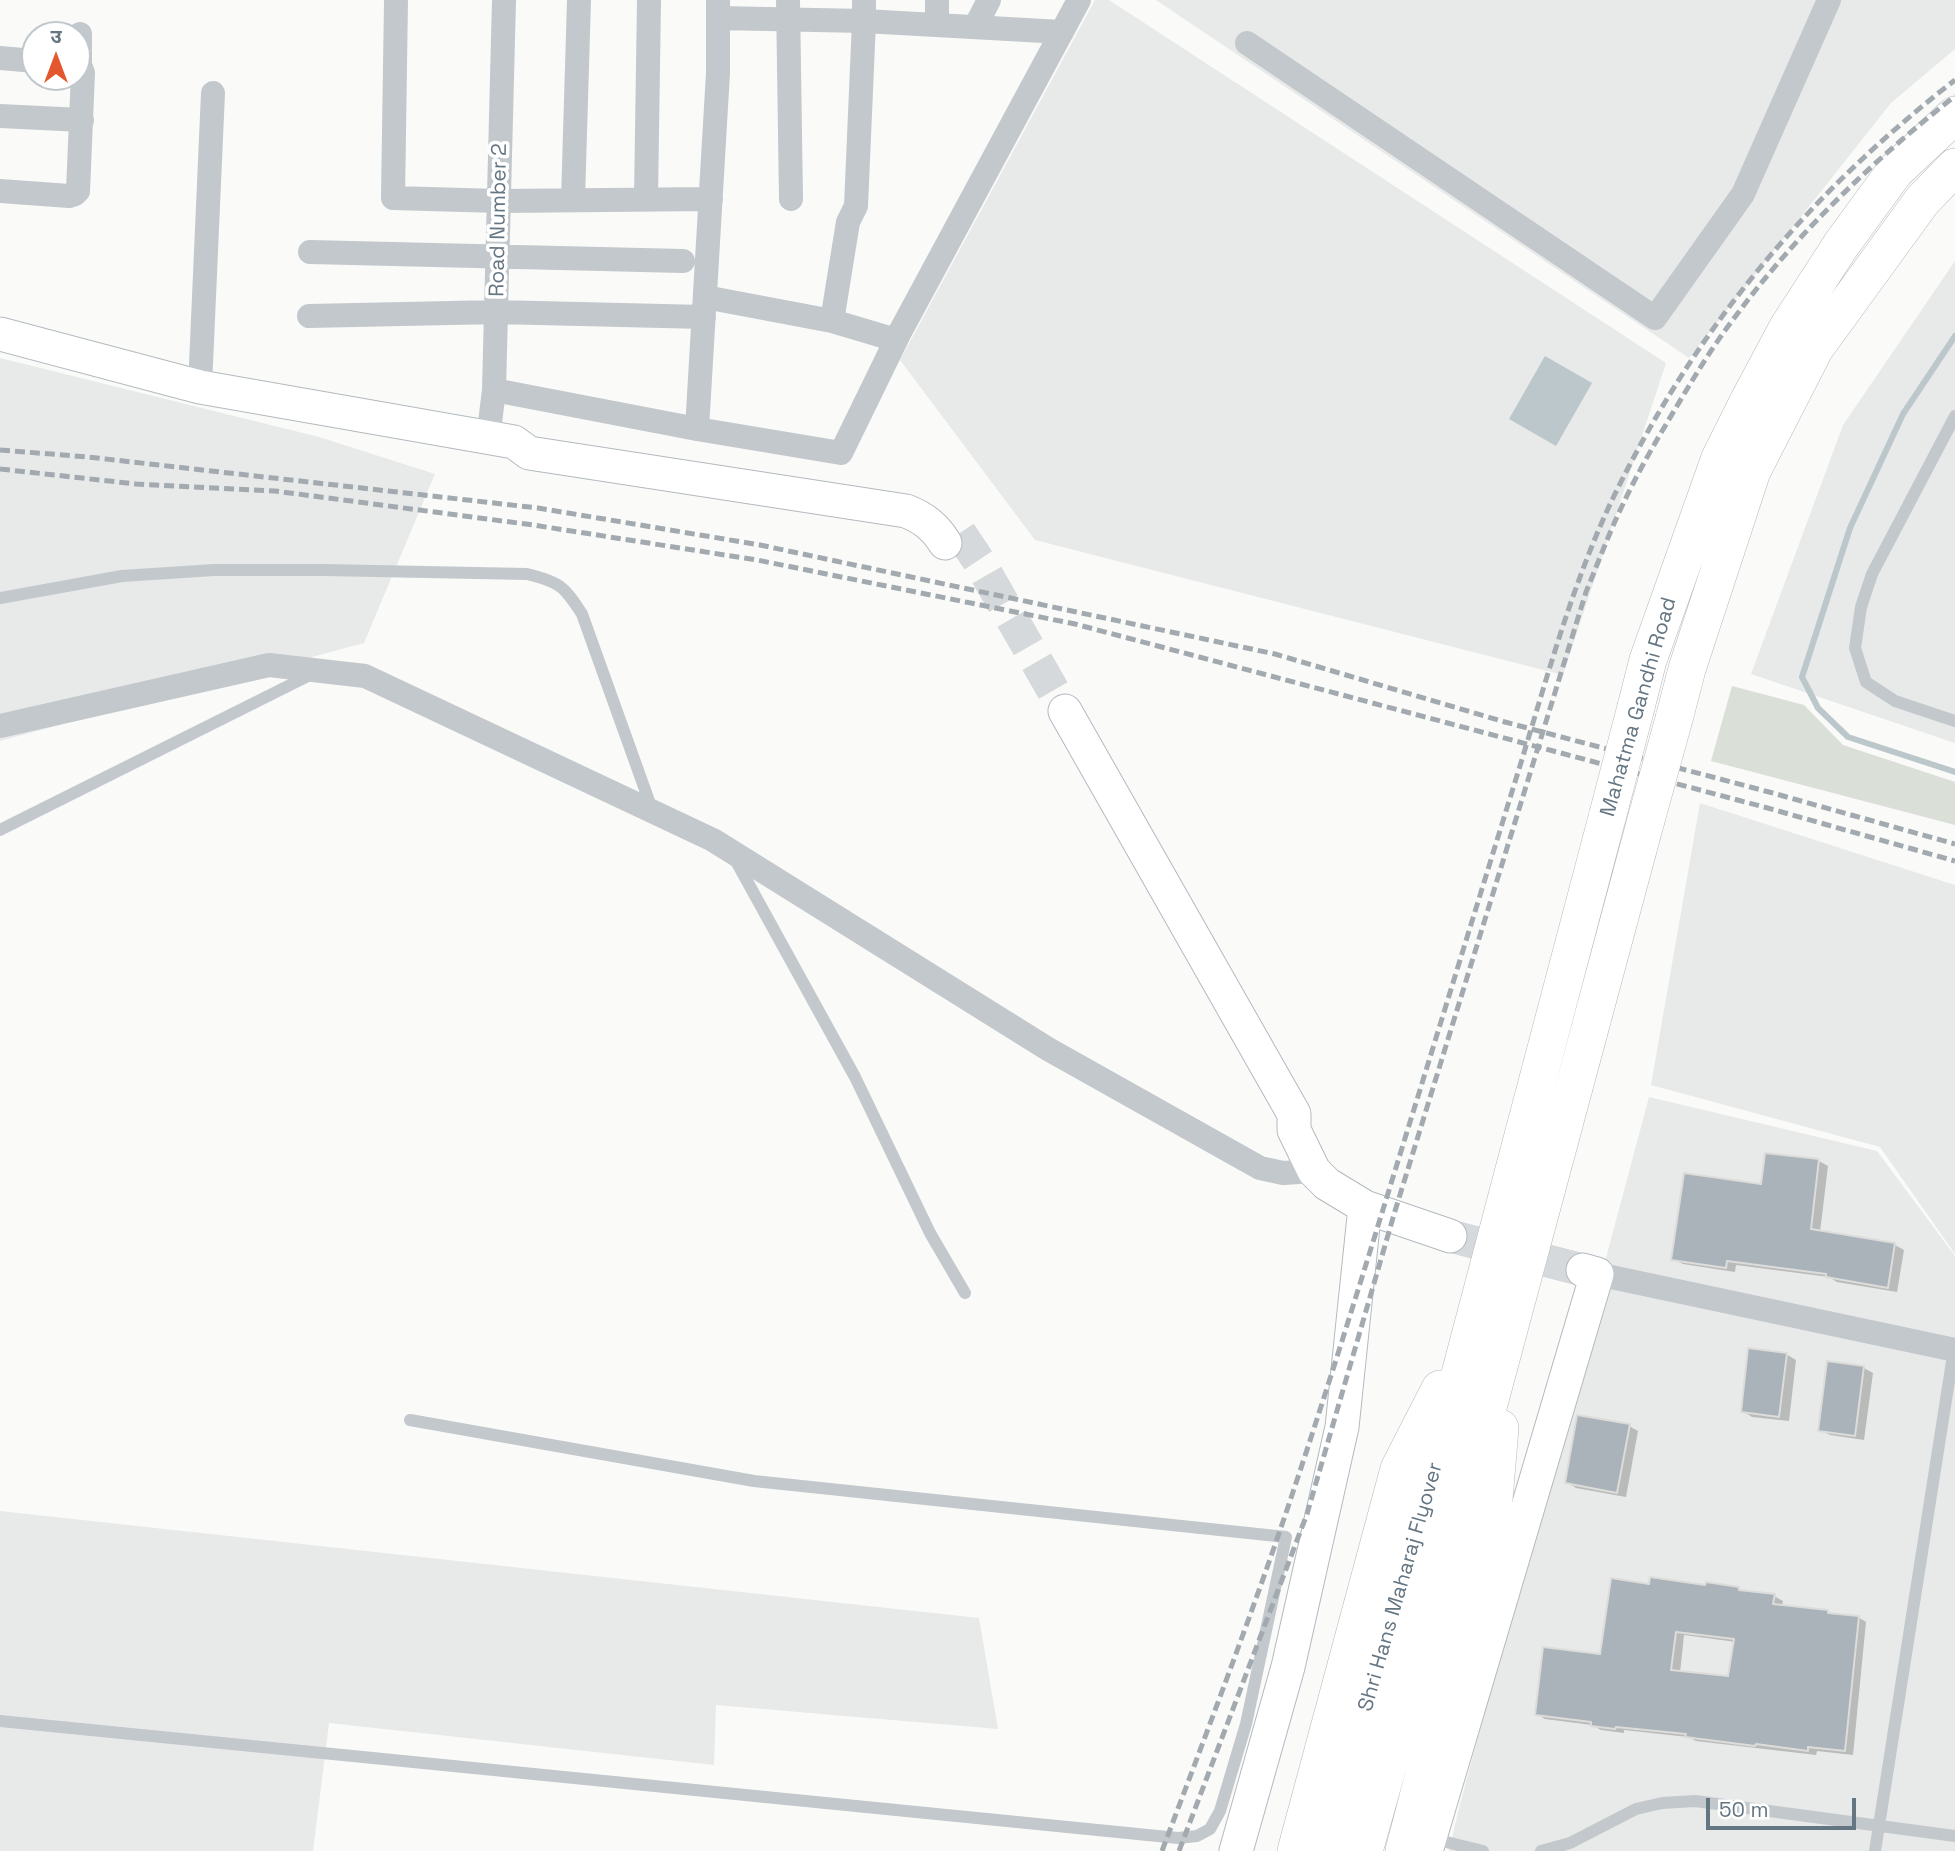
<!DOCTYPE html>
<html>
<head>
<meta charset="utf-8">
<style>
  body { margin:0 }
  #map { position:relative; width:1955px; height:1851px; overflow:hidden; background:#fafaf8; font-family:"Space Grotesk","Noto Sans Devanagari",sans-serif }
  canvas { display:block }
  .north { position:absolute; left:21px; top:21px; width:70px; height:70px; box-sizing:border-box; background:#fff; border:2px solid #c1c8cd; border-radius:50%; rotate:0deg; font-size:19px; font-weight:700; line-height:28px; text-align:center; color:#657683 }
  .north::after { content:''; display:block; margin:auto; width:24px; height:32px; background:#e4572e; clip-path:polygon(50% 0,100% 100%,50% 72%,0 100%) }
  .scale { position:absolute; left:1706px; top:1798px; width:150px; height:32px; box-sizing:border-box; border:4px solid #657683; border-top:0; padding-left:9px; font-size:21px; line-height:24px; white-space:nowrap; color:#657683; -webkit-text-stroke:5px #fff; paint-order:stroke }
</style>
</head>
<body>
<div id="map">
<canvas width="1955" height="1851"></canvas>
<div class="north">उ</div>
<div class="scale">50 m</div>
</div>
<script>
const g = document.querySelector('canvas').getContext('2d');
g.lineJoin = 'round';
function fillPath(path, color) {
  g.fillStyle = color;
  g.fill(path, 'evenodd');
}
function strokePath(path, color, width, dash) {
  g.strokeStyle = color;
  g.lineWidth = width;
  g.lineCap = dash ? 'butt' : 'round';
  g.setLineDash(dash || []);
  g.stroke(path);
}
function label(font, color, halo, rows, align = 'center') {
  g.font = font + ' "Space Grotesk",sans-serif';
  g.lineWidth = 7;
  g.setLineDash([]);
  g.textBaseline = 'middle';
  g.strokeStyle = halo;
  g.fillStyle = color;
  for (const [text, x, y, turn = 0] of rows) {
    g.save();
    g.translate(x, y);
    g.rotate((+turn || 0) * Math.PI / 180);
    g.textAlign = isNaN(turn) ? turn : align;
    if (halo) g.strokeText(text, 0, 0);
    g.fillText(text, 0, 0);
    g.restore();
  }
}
const built = new Path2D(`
  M1095,0H1109L1666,363L1563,675L1035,540L900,360Z
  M1156,0H1955V49L1891,103L1689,358Z
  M1955,261V743L1751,674L1843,425Z
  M0,358L319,437L435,474L364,643L0,741Z
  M1700,803L1955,885V1254L1880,1147L1651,1085Z
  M1649,1097L1877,1151L1955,1256V1851H1449L1459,1808Z
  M0,1511L979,1618L998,1729L716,1705L714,1765L329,1723L313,1851H0Z`);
const green = new Path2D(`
  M1732,686L1804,705L1843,745L1955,782V825L1711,761Z`);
const water = new Path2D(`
  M1545,356L1592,383L1556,446L1509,419Z`);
const shadow = new Path2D(`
  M1819,1161L1828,1166L1820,1232L1895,1245L1904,1250L1897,1292L1837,1282L1829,1277L1736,1265L1735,1272L1683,1264L1673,1259L1762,1186Z
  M1786,1354L1796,1360L1789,1421L1752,1417L1743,1411Z
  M1829,1363L1864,1368L1873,1373L1864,1440L1830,1435L1820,1430Z
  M1629,1426L1638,1431L1626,1497L1576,1488L1567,1482Z
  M1650,1586L1739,1589L1745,1592L1774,1596L1783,1601L1782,1606L1858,1617L1866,1622L1853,1755L1817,1751L1816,1755L1696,1741L1688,1737L1624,1730V1733L1601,1730L1592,1725L1545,1719L1537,1714L1601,1656ZM1684,1635L1736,1642L1730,1678L1680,1673Z`);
const stream = new Path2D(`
  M1955,336L1903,414L1850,528L1802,677L1818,708L1848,737L1955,772`);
const building = new Path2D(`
  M1765,1153L1819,1159L1811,1229L1895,1243L1888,1288L1826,1277V1274L1727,1261L1726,1268L1671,1260L1684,1173L1761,1184Z
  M1748,1348L1787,1353L1779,1417L1741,1412Z
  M1827,1361L1864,1366L1855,1436L1818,1431Z
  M1577,1415L1630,1424L1617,1493L1565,1483Z
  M1650,1577L1705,1585L1706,1582L1739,1587V1590L1775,1594L1773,1604L1828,1610V1613L1859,1616L1845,1751L1808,1747V1751L1756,1744L1755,1746L1685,1737L1686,1734L1616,1727L1615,1729L1591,1726V1722L1535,1715L1543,1647L1600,1654L1611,1578L1649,1584ZM1676,1632L1734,1639L1728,1676L1671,1670Z`);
const secondaryTunnel = new Path2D(`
  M960,533L980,563L1065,711
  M1450,1236L1583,1270`);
const lane = new Path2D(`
  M1955,416L1872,574L1861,607L1855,648L1866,682L1895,701L1955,721
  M0,598L122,576L214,570H324L527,574C560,582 564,586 582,614L653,812
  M0,830L312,674
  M736,861L855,1077L930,1233L965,1293
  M0,1721L1178,1838L1197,1836L1210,1829L1220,1811L1246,1724L1286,1537L754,1481L410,1420
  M1430,1838L1483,1851
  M1541,1851L1570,1843L1636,1809L1662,1803L1695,1801L1955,1836
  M1875,1851L1954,1349`);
const street = new Path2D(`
  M396,0L393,198L499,201L711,199
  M788,0L791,199
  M864,0V21L1062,32
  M718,18L864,21L856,206L848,222L832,321
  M937,25V0
  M975,27L989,0
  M1247,43L1655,318L1743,194L1829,0
  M0,58L35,61
  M0,116L82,120
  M0,191L69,196L75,194L78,191L83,73L80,65V34
  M646,199L649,0
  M573,200L579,0
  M310,252L683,261
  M705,297L832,321L896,340
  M309,316L497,312L704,317
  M200,387L213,93
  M494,390L697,429L841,453L900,332L1079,0
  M697,429L718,73V0
  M488,439L494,390L504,0
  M0,726L269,665L365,676L713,840L1048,1049L1260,1168L1283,1173L1314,1171
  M1597,1274L1955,1350`);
const secondary = new Path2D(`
  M0,334L200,387L514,442L529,453L906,511C924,518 935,527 945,543
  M1065,711L1294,1114V1130L1314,1171L1327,1184L1365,1207L1450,1236
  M1236,1851L1288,1667L1342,1427L1365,1207
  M1426,1851L1597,1274L1583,1270`);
const primary = new Path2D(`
  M1636,707L1648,660L1720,458L1748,402L1788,327L1841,245L1895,171L1955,115
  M1674,719L1687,669L1752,471L1815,348L1922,201L1955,167
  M1296,1851L1399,1469L1440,1389
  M1328,1851L1432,1480L1608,814
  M1364,1851L1466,1489L1646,820
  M1404,1851L1493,1511L1500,1428`);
const rail = new Path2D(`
  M0,450L88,457L538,508L760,545L1275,654L1505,722L1769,792L1955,844
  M0,469L136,484L275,491L533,525L757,560L1075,624L1764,807L1955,861
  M1162,1851C1205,1737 1249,1622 1288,1507C1328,1388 1365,1268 1402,1148C1441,1022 1480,895 1519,769C1547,678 1572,584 1613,498C1695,329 1807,195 1955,80
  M1179,1851L1307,1514L1395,1211L1586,592C1598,563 1609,533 1623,504C1638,472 1656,441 1674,411C1694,377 1714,344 1738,313C1799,231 1875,159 1955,96`);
const primaryBridge = new Path2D(`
  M1608,814L1636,707
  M1646,820L1674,719`);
const streetNames = [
  ["Road Number 2",499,220,-89],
  ["Mahatma Gandhi Road",1639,707,-74],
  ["Shri Hans Maharaj Flyover",1401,1587,-74]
];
fillPath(built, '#e8e9e9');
fillPath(green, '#dadfd7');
fillPath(water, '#bbc7cb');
fillPath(shadow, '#0003');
strokePath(stream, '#bbc7cb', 6);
fillPath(building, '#aab3b9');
strokePath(building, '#dcdcda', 2);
strokePath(secondaryTunnel, '#d5d9db', 33, [33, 17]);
strokePath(secondary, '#b3babf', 35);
strokePath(primary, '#b5babe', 38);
strokePath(lane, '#c3c8cc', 12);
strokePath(street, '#c3c8cc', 24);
strokePath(secondary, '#fff', 33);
strokePath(primary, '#fff', 37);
strokePath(rail, '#a2aab0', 5, [10, 5]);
strokePath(primaryBridge, '#b5babe', 38, []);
strokePath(primaryBridge, '#fff', 37);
label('21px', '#657683', '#fff', streetNames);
</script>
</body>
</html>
